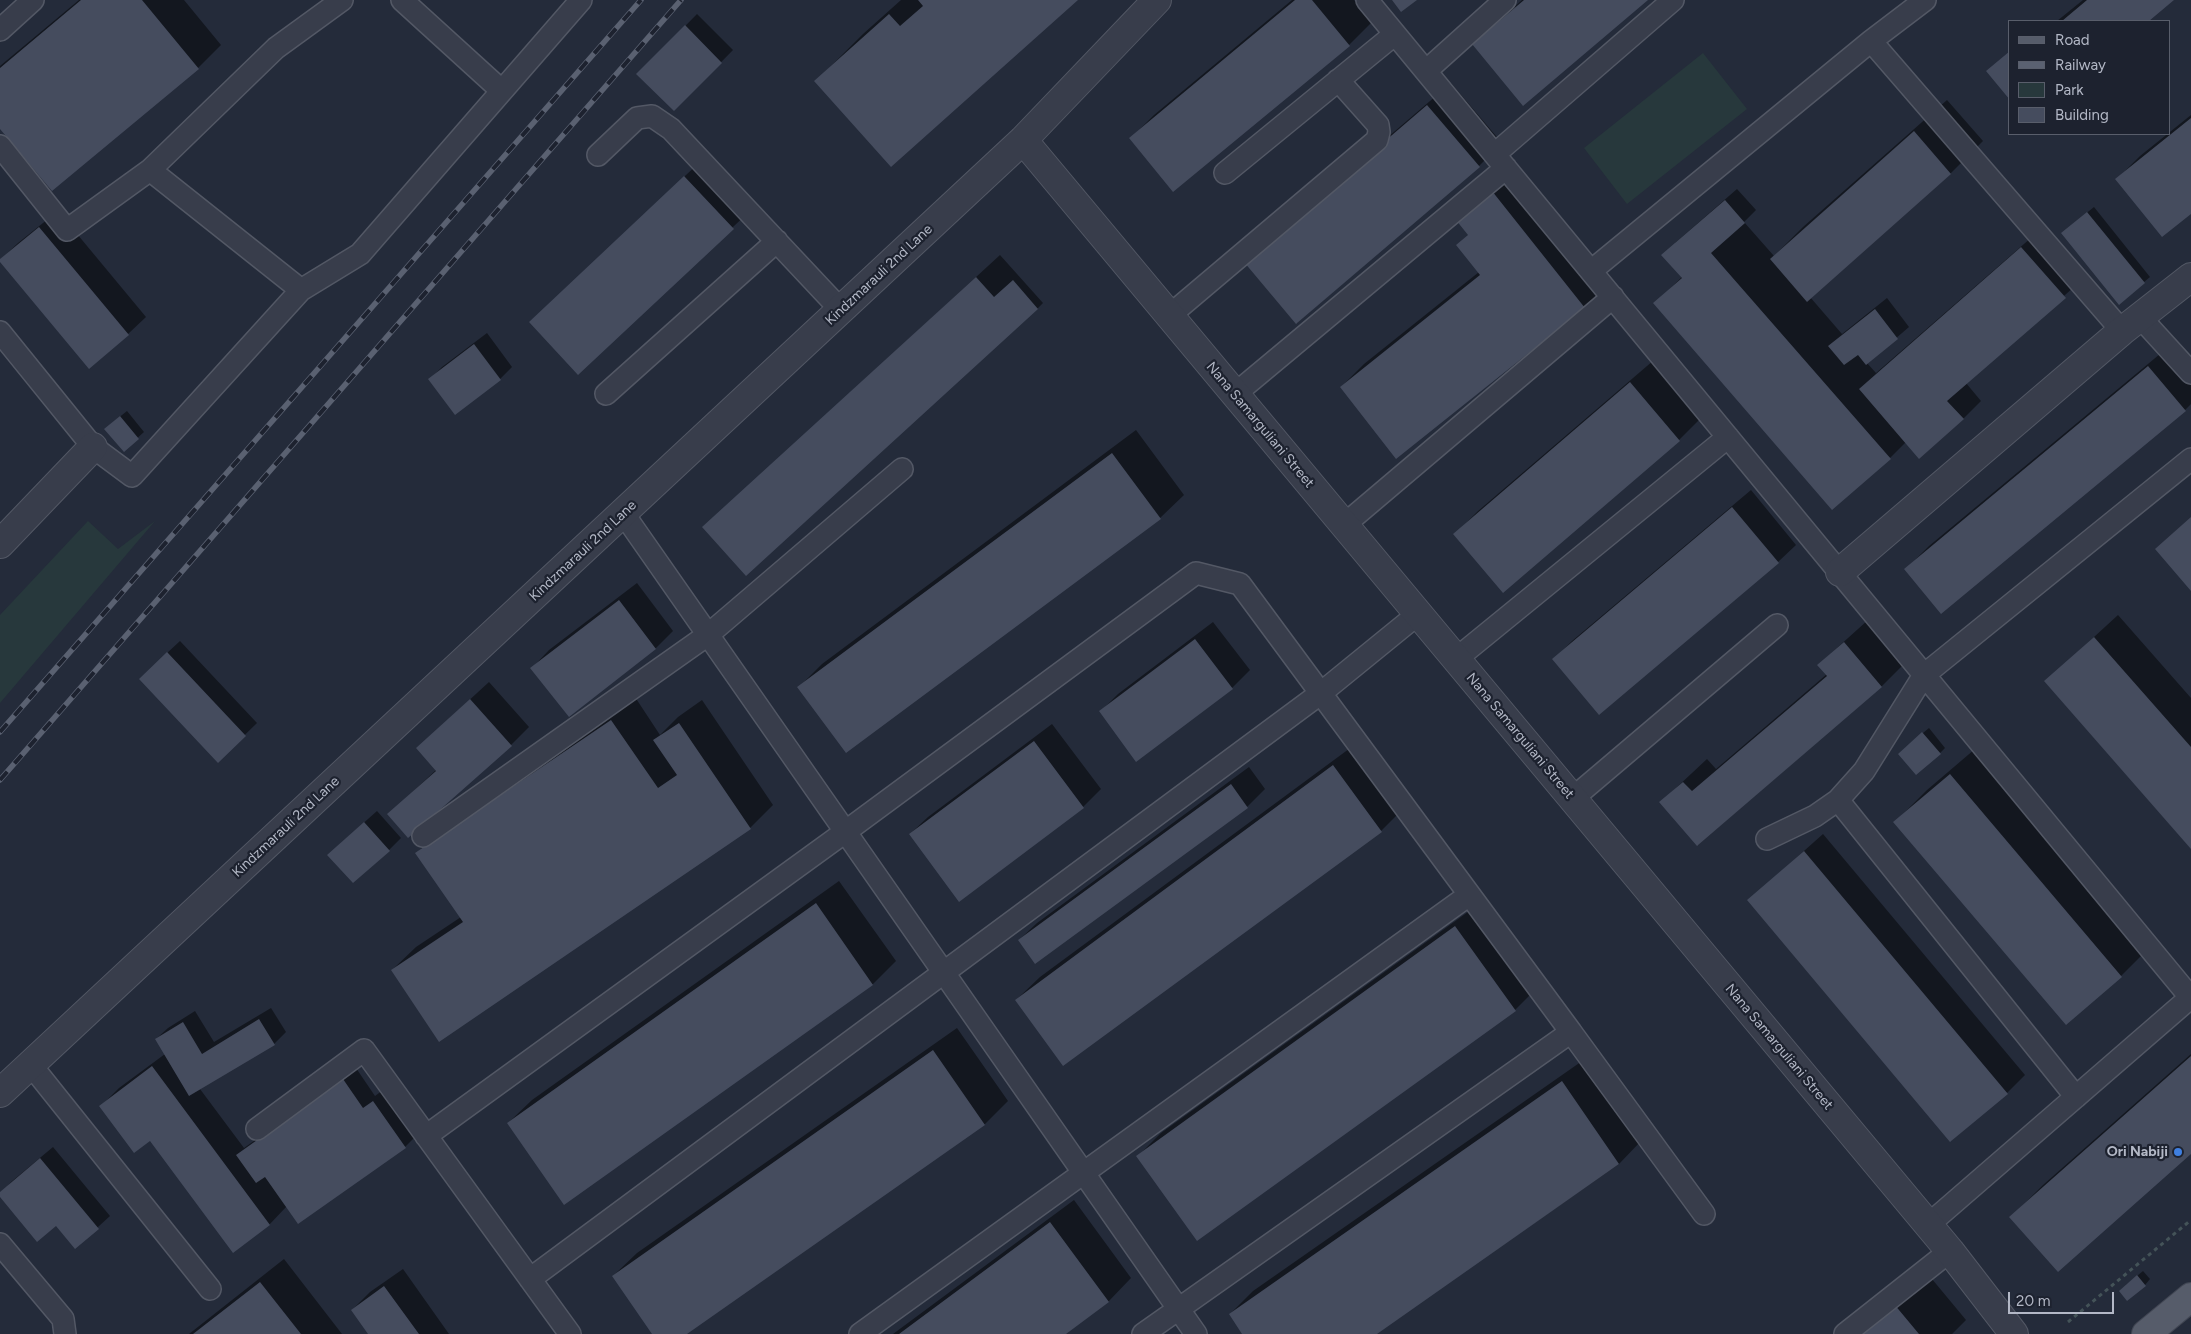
<!DOCTYPE html>
<html>
<head>
<meta charset="utf-8">
<style>
  body { margin:0 }
  #map { position:relative; width:2191px; height:1334px; overflow:hidden; background:#242b3a; font-family:Figtree,sans-serif }
  canvas { display:block }
  .legend { position:absolute; left:2008px; top:20px; width:162px; height:115px; box-sizing:border-box; background:#1d222f; border:1px solid #595e6b; margin:0; padding:6px 9px; list-style:none; font-size:15px; color:#b3b8c6 }
  .legend li { display:flex; align-items:center; gap:10px; height:25px }
  .legend b { width:25px; border:1px solid #595e6b }
  .scale { position:absolute; left:2008px; top:1292px; width:106px; height:22px; box-sizing:border-box; border:2px solid #b3b8c6; border-top:0; padding-left:6px; font-size:15px; line-height:18px; white-space:nowrap; color:#b3b8c6; -webkit-text-stroke:4px #1d222f; paint-order:stroke }
</style>
</head>
<body>
<div id="map">
<canvas width="2191" height="1334"></canvas>
<ul class="legend">
<li><b style="height:6px;background:#565c6a"></b>Road</li>
<li><b style="height:6px;background:#5a6171"></b>Railway</li>
<li><b style="height:14px;background:#27383c"></b>Park</li>
<li><b style="height:14px;background:#454c5e"></b>Building</li>
</ul>
<div class="scale">20 m</div>
</div>
<script>
const g = document.querySelector('canvas').getContext('2d');
g.lineJoin = 'round';
function fillPath(path, color) {
  g.fillStyle = color;
  g.fill(path, 'evenodd');
}
function strokePath(path, color, width, dash) {
  g.strokeStyle = color;
  g.lineWidth = width;
  g.lineCap = dash ? 'butt' : 'round';
  g.setLineDash(dash || []);
  g.stroke(path);
}
function label(font, color, halo, rows, align = 'center') {
  g.font = font + ' Figtree,sans-serif';
  g.lineWidth = 4.5;
  g.setLineDash([]);
  g.textBaseline = 'middle';
  g.strokeStyle = halo;
  g.fillStyle = color;
  for (const [text, x, y, turn = 0] of rows) {
    g.save();
    g.translate(x, y);
    g.rotate((+turn || 0) * Math.PI / 180);
    g.textAlign = isNaN(turn) ? turn : align;
    if (halo) g.strokeText(text, 0, 0);
    g.fillText(text, 0, 0);
    g.restore();
  }
}
const green = new Path2D(`
  M1703,53L1747,109L1627,204L1584,148Z
  M88,521L118,549L155,521L0,703V615Z`);
const shadow = new Path2D(`
  M79,0H184L221,45L198,68L52,189L0,127V66Z
  M901,0H1076L816,81L863,34Z
  M1292,0H1354L1372,22L1349,45L1131,138L1154,115Z
  M1522,0H1647L1473,45Z
  M2083,0H2172L2147,21H2057Z
  M697,14L733,50L674,110L638,74Z
  M1451,83L1502,143L1479,166L1297,323L1269,239Z
  M1947,100L1983,141L1951,173L1810,297L1842,334L1887,298L1909,327L1867,363L1876,373L2040,230L2083,279L1966,383L1981,401L1963,419L1906,442L1890,458L1655,303L1682,277L1675,243L1737,189L1756,210L1744,222L1774,256L1803,227Z
  M2191,115V212L2117,179L2140,156Z
  M703,159L751,210L578,373L530,322Z
  M1505,180L1608,284L1584,307L1397,457L1341,387L1364,364L1479,272L1469,234L1470,208Z
  M2094,207L2150,277L2144,282L2068,228Z
  M58,211L146,317L128,334L0,260L18,243Z
  M1000,255L1043,303L1038,308L1020,324L704,527Z
  M487,333L512,367L500,379H430L442,367Z
  M2172,344L2191,367V404L2185,410L1906,569L1929,546Z
  M1654,360L1702,417L1679,440L1455,534L1478,511Z
  M127,411L144,432L124,450L112,423Z
  M1136,430L1184,495L1160,518L799,687L822,664Z
  M1751,490L1796,545L1778,562L1554,659L1572,641Z
  M637,583L673,631L656,648L569,716L532,668L549,650Z
  M2118,615L2191,698V847L2046,681Z
  M1868,620L1905,663L1881,687L1698,845L1661,802L1707,759L1716,769L1827,674L1818,665Z
  M1213,622L1250,670L1232,688L1100,712L1118,694Z
  M180,641L257,723L218,761L152,667Z
  M489,682L529,727L511,745L389,814L436,770L417,748Z
  M635,697L660,735L678,717L702,700L773,805L750,828L392,970L416,947L461,917L417,853L440,830Z
  M1052,724L1101,789L1083,807L910,834L928,817Z
  M1929,728L1945,748L1940,753L1905,748Z
  M1357,743L1404,808L1381,831L1063,1064L1016,1000L1040,977Z
  M1982,743L2153,944L2121,976L2066,1023L1895,822L1927,790Z
  M1249,767L1265,789L1247,807L1019,940L1037,923Z
  M377,811L401,838L389,850L341,843Z
  M1823,834L2025,1075L2007,1093L1951,1141L1749,900Z
  M839,881L896,961L873,984L565,1203L508,1123L532,1100Z
  M1479,904L1538,987L1515,1010L1137,1157L1161,1133Z
  M271,1008L286,1032L274,1044L200,1089L244,1148L356,1068L375,1096L391,1084L423,1129L405,1147L287,1206L269,1225L101,1106L119,1088L165,1054L156,1039L168,1028L195,1011L214,1042Z
  M957,1028L1008,1101L985,1124L685,1334H654L613,1276L637,1253Z
  M2191,1054V1152L2011,1217L2043,1185Z
  M1585,1059L1642,1140L1619,1164L1375,1334H1244L1230,1314L1253,1291Z
  M53,1147L110,1216L75,1248L56,1225L0,1195L11,1182Z
  M1074,1200L1131,1278L1108,1302L1064,1334H893Z
  M284,1259L342,1334H189Z
  M403,1269L449,1334H369L352,1310L370,1292Z
  M2143,1271L2150,1279L2145,1285H2126Z
  M1927,1273L1966,1320L1952,1334H1854Z`);
const building = new Path2D(`
  M81,0H142L199,69L52,191L0,129V68Z
  M918,0H1078L891,167L814,81L889,14L900,26L923,6Z
  M1295,0H1312L1350,46L1173,192L1129,138Z
  M1392,0H1417L1401,12Z
  M1524,0H1648L1523,106L1472,44Z
  M2087,0H2174L2149,21H2062Z
  M685,25L722,63L674,111L636,74Z
  M2010,51V100L1986,71Z
  M1427,105L1480,167L1296,324L1244,262Z
  M2191,118V214L2162,237L2115,179Z
  M1914,131L1951,174L1807,302L1770,259Z
  M684,176L734,229L578,375L529,322Z
  M1492,191L1585,308L1396,459L1340,387L1480,275L1456,245L1468,235L1456,220Z
  M1725,200L1745,223L1711,253L1891,459L1832,510L1653,303L1682,278L1661,255Z
  M2087,212L2145,283L2119,305L2061,233Z
  M39,227L129,335L89,369L0,262V259Z
  M2021,247L2066,298L1947,401L1964,419L1919,459L1859,389Z
  M976,277L994,297L1013,280L1038,309L746,576L702,527Z
  M1875,309L1898,339L1866,365L1858,355L1844,365L1828,346Z
  M474,344L501,380L455,415L428,379Z
  M2148,366L2186,411L1941,614L1904,569Z
  M1630,382L1680,441L1503,593L1453,534Z
  M120,416L139,439L124,452L104,429Z
  M1112,453L1161,519L846,753L797,687Z
  M1732,507L1779,563L1599,715L1552,659Z
  M2191,517V591L2155,549Z
  M619,600L656,649L569,717L530,668Z
  M2094,637L2191,747V849L2044,681Z
  M1195,639L1233,689L1136,762L1099,711Z
  M1844,642L1882,687L1697,846L1659,802L1683,782L1692,791L1827,676L1817,665Z
  M167,652L246,736L218,763L139,679Z
  M470,699L512,746L408,838L387,814L436,771L416,748Z
  M611,720L658,788L677,775L653,740L679,723L751,829L439,1042L391,970L463,922L415,853Z
  M1922,732L1941,754L1916,775L1898,754Z
  M1034,741L1084,808L959,902L909,834Z
  M1333,765L1382,832L1063,1066L1015,1000Z
  M1950,774L2122,977L2066,1025L1893,822Z
  M1231,784L1248,808L1035,964L1018,940Z
  M364,822L390,851L353,883L327,855Z
  M1804,851L2008,1094L1950,1142L1747,900Z
  M816,903L873,985L564,1205L507,1123Z
  M1455,926L1516,1011L1197,1241L1136,1156Z
  M259,1019L275,1045L189,1096L155,1039L183,1022L202,1054Z
  M933,1050L985,1125L687,1334H652L612,1276Z
  M2191,1056V1154L2058,1272L2009,1217Z
  M152,1066L270,1225L233,1253L150,1141L134,1153L99,1106Z
  M343,1079L363,1108L373,1101L406,1148L298,1224L265,1177L256,1183L236,1155Z
  M1562,1081L1619,1164L1377,1334H1242L1229,1314Z
  M40,1158L99,1229L75,1249L56,1226L37,1242L0,1197V1192Z
  M1050,1222L1109,1302L1066,1334H899Z
  M2137,1275L2146,1286L2127,1301L2119,1291Z
  M260,1282L301,1334H193Z
  M384,1286L419,1334H368L351,1310Z
  M1894,1304L1919,1334H1859Z`);
const path = new Path2D(`
  M2068,1322L2191,1220`);
const lane = new Path2D(`
  M402,0L502,91
  M1367,0L2191,998
  M1925,0L1871,41L2122,331
  M0,30L33,0
  M1426,71L1505,0
  M0,146L67,230L150,170L276,48L342,0
  M1495,154L1673,0
  M598,155L637,118L652,116L671,129L841,310
  M150,170L301,290
  M1225,173L1395,34
  M1591,271L1871,41
  M1169,316L1377,140L1379,132L1378,125L1338,80
  M2140,317L2191,373
  M0,332L93,447L132,476L301,290L360,254L581,0
  M606,394L777,241
  M1235,394L1506,168
  M623,513L1196,1334
  M1344,525L1613,297
  M1456,659L1728,437
  M1572,799L1777,625
  M1838,800L2076,1097
  M423,836L709,634L902,469
  M1767,839L1815,816L1838,800L1864,771L1924,675L2191,459
  M1571,1032L1704,1214
  M31,1065L210,1289
  M257,1129L364,1050L570,1334
  M426,1136L845,832L1196,573L1240,584L1571,1032L1143,1334
  M1928,1225L2191,997
  M0,1244L63,1319L65,1334
  M530,1279L1321,693L1418,614
  M860,1334L1469,895
  M1845,1334L1950,1251`);
const street = new Path2D(`
  M1023,140L1950,1251L2014,1334
  M0,544L93,447
  M1840,572L2122,331L2191,277
  M0,1093L1023,140L1157,0`);
const primary = new Path2D(`
  M2146,1334L2191,1297`);
const rail = new Path2D(`
  M0,732L641,0
  M0,780L681,0`);
const markers = [
  [2178,1152,5,"#3f7fe0"]
];
const streetNames = [
  ["Kindzmarauli 2nd Lane",879,275,-43],
  ["Nana Samarguliani Street",1260,425,50],
  ["Kindzmarauli 2nd Lane",583,551,-43],
  ["Nana Samarguliani Street",1520,736,50],
  ["Kindzmarauli 2nd Lane",286,827,-43],
  ["Nana Samarguliani Street",1779,1047,50]
];
const poiNames = [
  ["Ori Nabiji",2168,1152]
];
fillPath(green, '#27383c');
fillPath(shadow, '#0007');
fillPath(building, '#454c5e');
strokePath(lane, '#535865', 24);
strokePath(street, '#535865', 30);
strokePath(primary, '#414653', 30);
strokePath(path, '#445358', 3, [4, 4]);
strokePath(lane, '#383d4b', 21);
strokePath(street, '#383d4b', 28);
strokePath(primary, '#565c6a', 28);
strokePath(rail, '#5a6171', 5.5);
strokePath(rail, '#1d222f', 4, [11]);
for (const [x, y, r, color] of markers) {
  const dot = new Path2D();
  dot.arc(x, y, r, 0, 2 * Math.PI);
  g.fillStyle = color;
  g.fill(dot);
  strokePath(dot, '#1d222f', 2);
}
label('14px', '#b3b8c6', '#1d222f', streetNames);
label('bold 14px', '#b3b8c6', '#1d222f', poiNames, 'right');
</script>
</body>
</html>
